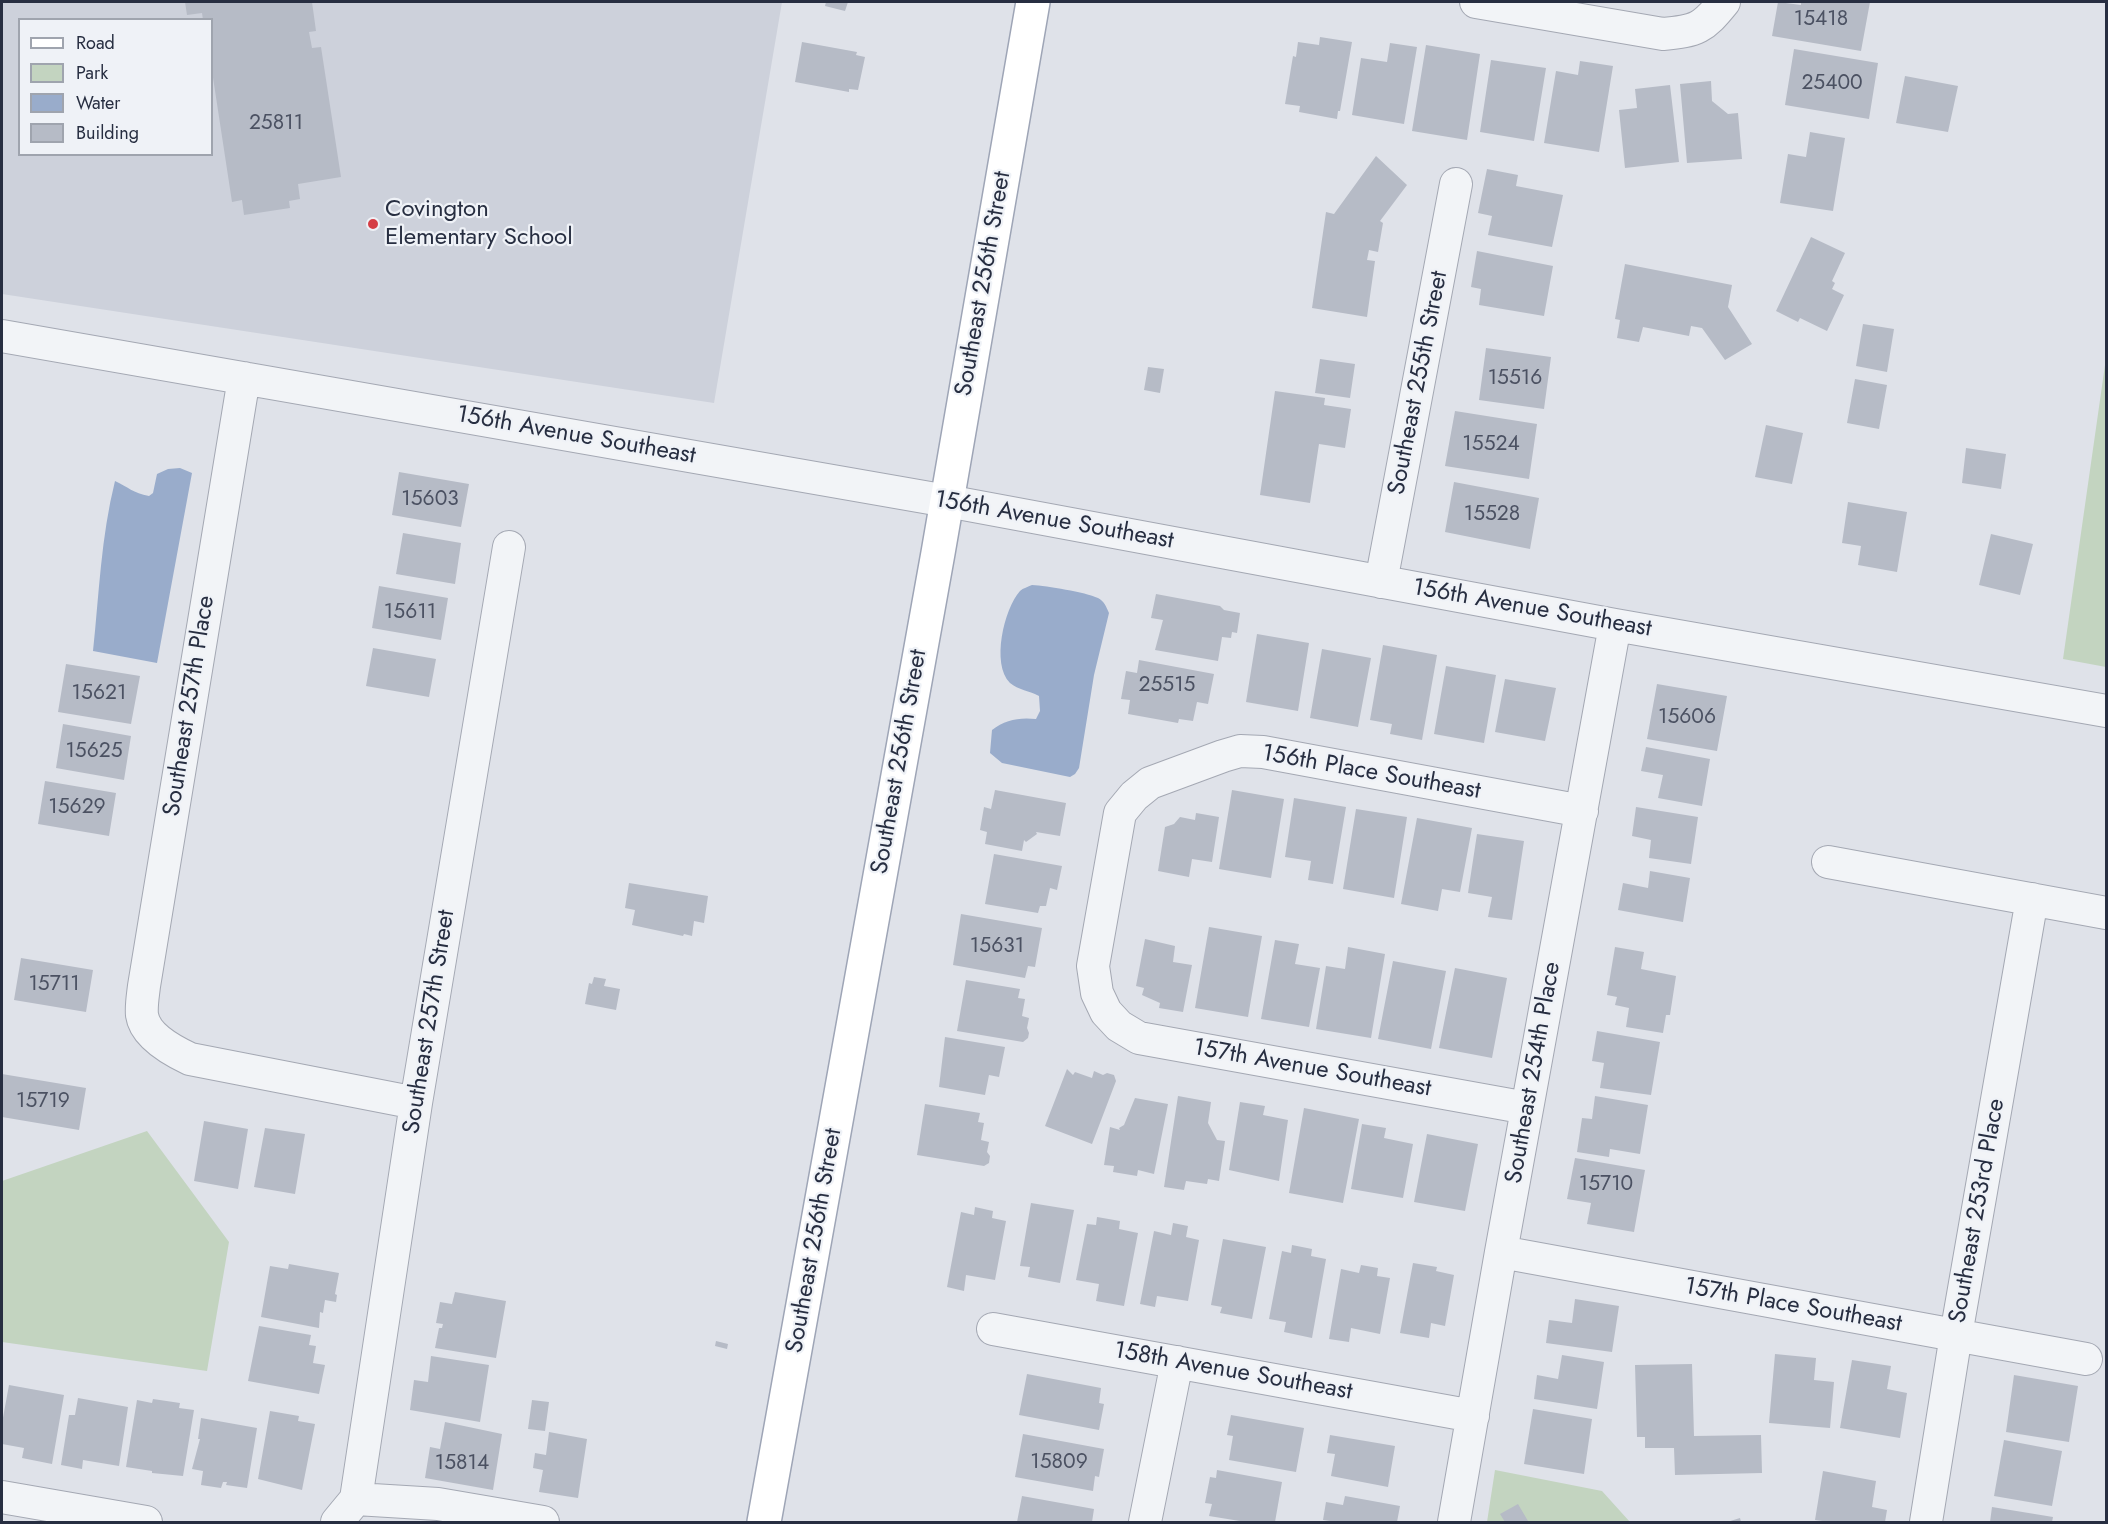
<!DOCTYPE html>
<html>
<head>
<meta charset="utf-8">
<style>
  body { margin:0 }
  #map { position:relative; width:2108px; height:1524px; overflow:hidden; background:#dfe2e9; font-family:Jost,sans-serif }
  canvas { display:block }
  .frame { position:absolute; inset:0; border:3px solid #272e41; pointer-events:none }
  .legend { position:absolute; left:18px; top:18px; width:195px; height:138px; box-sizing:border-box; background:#eff2f7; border:2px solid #9fa4ae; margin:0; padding:8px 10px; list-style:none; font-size:18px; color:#272e41 }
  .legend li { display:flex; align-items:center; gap:12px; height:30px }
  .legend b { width:30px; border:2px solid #9fa4ae }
</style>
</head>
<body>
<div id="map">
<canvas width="2108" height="1524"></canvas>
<div class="frame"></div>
<ul class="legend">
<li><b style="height:8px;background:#fff"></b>Road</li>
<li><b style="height:16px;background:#c3d4c0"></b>Park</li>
<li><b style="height:16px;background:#99accb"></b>Water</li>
<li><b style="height:16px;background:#b6bbc6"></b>Building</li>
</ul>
</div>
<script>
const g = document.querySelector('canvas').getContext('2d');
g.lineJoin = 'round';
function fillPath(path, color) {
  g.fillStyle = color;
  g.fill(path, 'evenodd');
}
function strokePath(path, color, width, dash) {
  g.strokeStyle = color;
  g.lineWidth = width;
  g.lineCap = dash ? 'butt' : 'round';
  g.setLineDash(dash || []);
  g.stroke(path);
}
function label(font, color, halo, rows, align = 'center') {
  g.font = font + ' Jost,sans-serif';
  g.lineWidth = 4.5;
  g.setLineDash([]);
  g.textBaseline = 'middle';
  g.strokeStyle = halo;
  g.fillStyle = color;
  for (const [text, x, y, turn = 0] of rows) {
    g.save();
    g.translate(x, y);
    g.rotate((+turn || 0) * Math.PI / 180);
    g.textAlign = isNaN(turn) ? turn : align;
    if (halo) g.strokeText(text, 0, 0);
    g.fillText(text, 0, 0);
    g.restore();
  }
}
const built = new Path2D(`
  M2,2H782L714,403L2,294ZM20,20H212V154H20Z`);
const green = new Path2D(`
  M2106,358V667L2063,659Z
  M147,1131L229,1242L207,1371L2,1342V1181Z
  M1495,1470L1602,1491L1630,1522H1487Z`);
const water = new Path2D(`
  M180,468L192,473L157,663L93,651C99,594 101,537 115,481C128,487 133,493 149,496L153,493L157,474L168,469Z
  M1032,585C1047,586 1085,592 1098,598C1104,601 1106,606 1109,613L1094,675L1079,768L1075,774L1070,777L1002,763L990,753L992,730C1005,720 1019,717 1036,719L1040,711L1039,696C1030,691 1018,690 1010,683C991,664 1004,609 1020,591C1023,588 1028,587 1032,585Z`);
const building = new Path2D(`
  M185,2H312L316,31L309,32L312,48L321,47L341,177L298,184L300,199L289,201L290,208L244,215L242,200L232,202L212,71V20H203L202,13L187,15Z
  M826,2H848L845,11L825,6Z
  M1778,2L1801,5V2H1870L1861,51L1772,36Z
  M1320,37L1352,42L1340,111H1338L1337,119L1299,112L1300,106L1285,104L1293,56L1296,57L1298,42L1319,45Z
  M802,42L857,52L856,55L865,57L858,90L849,89V92L795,82Z
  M1390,43L1417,47L1404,124L1352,115L1361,58L1387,62Z
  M1426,45L1480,54L1467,140L1412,131Z
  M1794,49L1878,63L1869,119L1785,105Z
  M1491,60L1546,68L1534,141L1480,132Z
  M1580,61L1613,66L1599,152L1544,143L1556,71L1578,75Z
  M1905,76L1958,86L1948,132L1896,123Z
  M1711,81L1712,101L1728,114L1738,113L1742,159L1687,163L1680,84Z
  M1670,85L1679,162L1625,168L1619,110L1637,108L1635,89Z
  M1810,132L1845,138L1833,211L1780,203L1788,154L1806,157Z
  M1376,156L1407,185L1380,221L1383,223L1378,252L1369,250L1367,260L1375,261L1367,317L1312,308L1326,212L1334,214Z
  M1487,169L1518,175L1516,186L1563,195L1552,247L1488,235L1492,216L1478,213Z
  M1811,237L1845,253L1832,281L1835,283L1832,289L1844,295L1827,331L1800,318L1798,322L1776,311Z
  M1477,251L1553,266L1544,316L1479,305L1481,289L1471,287Z
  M1625,264L1732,285L1728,307L1752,344L1725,360L1702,328L1691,326L1689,336L1643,327L1639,342L1617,338L1620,320L1615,319Z
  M1863,324L1894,329L1887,372L1856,366Z
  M1486,348L1551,357L1544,409L1479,400Z
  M1320,359L1355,364L1350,398L1315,393Z
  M1148,367L1164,369L1160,393L1144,390Z
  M1855,379L1887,385L1879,429L1847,423Z
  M1275,391L1325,398L1324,405L1351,409L1345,448L1319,444L1310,503L1260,495Z
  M1455,411L1537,424L1529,479L1445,466Z
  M1766,425L1803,433L1792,484L1755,477Z
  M1966,448L2006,454L2001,489L1962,483Z
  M399,472L469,484L461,527L392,515Z
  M1454,482L1539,498L1530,549L1445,532Z
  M1848,502L1907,512L1897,572L1858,565L1861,546L1842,543Z
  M403,533L461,543L455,584L396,574Z
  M1991,534L2033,544L2020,595L1979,585Z
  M379,586L448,598L441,640L372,628Z
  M1156,594L1220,606L1224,610L1240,613L1237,633L1232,632L1231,638L1222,637L1218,661L1155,650L1163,620L1151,618Z
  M1257,634L1309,643L1298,711L1246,702Z
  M1383,645L1437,655L1422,740L1390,734L1392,724L1370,720Z
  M373,648L436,659L429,697L366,686Z
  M1322,649L1371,658L1358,727L1310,718Z
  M1139,660L1214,674L1208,704L1197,702L1193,721L1179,719L1178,723L1128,714L1130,700L1121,699L1126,671L1137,673Z
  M66,664L140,676L131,724L58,712Z
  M1446,666L1496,675L1484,743L1434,734Z
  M1505,679L1556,688L1545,741L1495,732Z
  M1657,684L1727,696L1717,751L1647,739Z
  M63,724L131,736L124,780L56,768Z
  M1646,747L1710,759L1702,806L1658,798L1663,775L1641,771Z
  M45,781L116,793L109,836L38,824Z
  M995,790L1066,803L1060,836L1036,832L1037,834L1026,842L1024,840L1022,851L985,844L987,832L980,830L984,807L991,809Z
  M1232,790L1284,799L1271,878L1219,869Z
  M1294,798L1346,807L1333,884L1308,880L1311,861L1285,857Z
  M1636,807L1698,817L1691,864L1649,858L1651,840L1632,836Z
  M1356,809L1407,817L1394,898L1343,889Z
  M1196,813L1219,817L1212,862L1192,859L1189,877L1158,871L1165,827L1174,824L1180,817L1195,820Z
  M1417,818L1472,828L1460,892L1442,889L1438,911L1401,904Z
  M1477,834L1524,841L1512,920L1488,917L1492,897L1468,893Z
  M994,854L1062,866L1057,890L1050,888L1046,906H1040L1038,913L985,904Z
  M1650,871L1690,878L1683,922L1618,910L1623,883L1648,888Z
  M629,883L708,896L704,923L694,921L692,936L684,934L683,936L632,925L635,910L625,908Z
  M961,914L1042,928L1035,967L1028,966L1025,978L953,965Z
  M1209,927L1262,936L1248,1017L1195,1008Z
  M1145,939L1175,946L1173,962L1192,965L1183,1012L1159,1008L1160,1003L1142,995L1144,988L1136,986Z
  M1275,940L1299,944L1295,964L1320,968L1309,1027L1261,1019Z
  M1348,947L1385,954L1371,1038L1316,1029L1326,966L1345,969Z
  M1615,947L1644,952L1641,969L1676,976L1670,1015H1666L1663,1033L1626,1027L1629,1008L1615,1005L1617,997L1607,995Z
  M21,958L93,970L86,1012L14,1000Z
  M1393,961L1446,971L1431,1049L1378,1039Z
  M1455,968L1507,978L1492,1058L1439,1048Z
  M594,977L606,979L604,986L620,989L616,1010L585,1004L589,983L592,984Z
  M966,980L1020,989L1018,998L1025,999L1022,1016L1029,1018L1027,1028L1029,1033L1028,1038L1023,1042L957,1031Z
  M1597,1031L1660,1042L1651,1095L1600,1088L1604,1063L1592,1061Z
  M945,1037L1005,1047L999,1077L989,1075L985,1095L939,1087Z
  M1067,1069L1073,1075L1075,1072L1092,1078L1094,1071L1103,1075L1107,1073L1114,1075L1116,1081L1092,1144L1045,1126Z
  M2,1074L86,1088L79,1130L2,1117Z
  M1178,1096L1211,1102L1208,1123L1217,1140L1225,1141L1219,1181L1208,1179L1207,1184L1186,1181L1184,1190L1164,1187Z
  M1595,1096L1648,1105L1640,1154L1610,1149L1609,1157L1577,1152L1582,1118L1592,1119Z
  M1135,1098L1168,1104L1154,1174L1138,1170L1137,1176L1113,1172L1114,1166L1104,1165L1110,1127L1120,1130L1119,1128L1124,1125Z
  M1240,1102L1265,1106L1263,1115L1288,1120L1279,1181L1229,1170Z
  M925,1104L980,1113L978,1122L984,1123L981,1140L989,1142L987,1152L990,1156L989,1163L984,1166L917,1155Z
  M1304,1108L1359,1119L1343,1203L1289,1193Z
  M204,1121L248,1129L238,1189L194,1181Z
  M1362,1124L1386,1128L1384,1138L1413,1144L1403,1198L1351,1189Z
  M265,1128L305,1134L295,1194L254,1187Z
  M1427,1134L1478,1144L1465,1211L1414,1202Z
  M1575,1158L1645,1170L1634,1232L1587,1224L1591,1203L1567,1199Z
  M1031,1203L1074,1210L1060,1283L1028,1277L1030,1267L1020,1266Z
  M975,1207L993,1211L992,1218L1006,1221L995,1280L966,1275L964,1291L947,1287L961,1212L974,1215Z
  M1097,1217L1120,1221L1119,1229L1138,1233L1124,1306L1096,1301L1099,1284L1076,1280L1087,1224L1096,1225Z
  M1173,1223L1188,1226L1186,1237L1199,1240L1188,1301L1157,1296L1155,1307L1140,1304L1154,1231L1171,1235Z
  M1223,1239L1266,1247L1252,1319L1220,1313L1222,1307L1211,1305Z
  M1292,1245L1312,1249L1311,1256L1326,1259L1312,1338L1284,1332L1286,1322L1269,1319L1282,1251L1291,1253Z
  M1413,1263L1437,1267L1436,1271L1454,1275L1445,1326L1431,1323L1429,1338L1400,1333Z
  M289,1264L339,1273L335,1294L337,1295L336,1302L325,1300L323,1313L320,1312L319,1328L261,1317L270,1266L288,1269Z
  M1361,1265L1378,1268L1377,1276L1390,1278L1380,1334L1351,1328L1349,1342L1329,1339L1341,1269L1359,1273Z
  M455,1292L506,1301L496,1358L435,1348L439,1328H442L443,1324L436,1323L440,1302L452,1304Z
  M1575,1299L1619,1306L1612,1352L1546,1343L1549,1320L1572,1323Z
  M259,1326L311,1335L309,1345L316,1346L313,1363L325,1365L319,1394L248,1381Z
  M716,1341L728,1344L727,1349L715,1346Z
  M1775,1354L1816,1358L1814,1380L1834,1382L1830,1428L1769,1423Z
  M1562,1355L1604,1362L1597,1409L1534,1399L1537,1375L1558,1379Z
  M431,1356L489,1365L480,1422L410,1410L414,1380L428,1382Z
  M1852,1360L1891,1366L1887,1389L1907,1393L1900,1438L1840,1428Z
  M1692,1364L1694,1436L1761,1435L1762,1473L1675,1475L1674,1448H1645V1437H1637L1635,1365Z
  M1027,1374L1101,1388L1099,1403L1104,1404L1099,1430L1019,1415Z
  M2014,1375L2078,1386L2069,1442L2006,1432Z
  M9,1385L64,1395L52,1464L22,1458L24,1448L2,1444V1423Z
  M78,1398L128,1407L119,1466L83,1460L82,1469L61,1465L69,1415H75Z
  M153,1399L180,1403L179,1408L194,1410L183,1476L152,1473V1471L126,1467L137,1400L152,1403Z
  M532,1400L549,1402L545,1431L528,1429Z
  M1533,1409L1592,1419L1584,1474L1524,1464Z
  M270,1411L299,1416L298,1421L315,1424L302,1490L258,1479Z
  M1231,1415L1304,1428L1296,1472L1229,1460L1233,1436L1227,1435Z
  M201,1418L257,1428L247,1488L226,1485L227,1482H223L221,1488L201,1485L203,1471L192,1469L200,1439H198Z
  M445,1422L502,1434L493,1490L425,1478L430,1447L440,1449Z
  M549,1432L587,1439L578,1498L539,1492L543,1470L533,1468L535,1453L546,1455Z
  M1023,1434L1104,1449L1099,1477L1095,1476L1093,1491L1015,1477Z
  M1330,1435L1395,1446L1388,1487L1331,1476L1335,1454L1327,1453Z
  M2004,1440L2062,1451L2052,1506L1994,1496Z
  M1217,1470L1282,1482L1275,1522H1246L1209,1516L1212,1504L1205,1503L1210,1477L1216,1478Z
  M1823,1471L1876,1481L1872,1507L1887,1510L1885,1522H1830L1815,1520Z
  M1022,1496L1094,1509L1092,1522H1017Z
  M1345,1496L1400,1506L1397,1522H1337L1323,1520L1326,1502L1343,1505Z
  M1518,1504L1528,1521L1505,1522L1500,1514Z
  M1992,1507L2053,1517L2052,1522H1990Z
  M1740,1518L1741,1522H1727Z`);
const minor = new Path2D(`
  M1476,2L1663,34C1697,31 1703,28 1724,2
  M2,336L947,501L1615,625L2106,711
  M244,378L144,986C143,995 141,1006 142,1015C145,1036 173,1051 190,1059L416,1103
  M1381,582L1456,184
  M1828,862L2106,913
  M1527,1108L1139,1038L1119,1026L1106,1012L1097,993L1093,966L1120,813L1134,796L1150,783L1223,756L1240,751L1263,752L1582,811
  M1501,1252L2086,1359
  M993,1329L1473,1416
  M2,1497L146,1522
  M356,1499L438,1504L543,1522
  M337,1522L356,1499L416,1103L509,547
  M1145,1522L1177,1362
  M1454,1522L1501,1252L1615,625
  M1926,1522L1956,1335L2032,899`);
const major = new Path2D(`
  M764,1522L938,553L1033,2`);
const markers = [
  [373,224,6,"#d53e46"]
];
const numberNames = [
  ["15418",1821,20],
  ["25400",1832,84],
  ["25811",276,124],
  ["15516",1515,379],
  ["15524",1491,445],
  ["15603",430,500],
  ["15528",1492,515],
  ["15611",410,613],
  ["25515",1167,686],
  ["15621",99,694],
  ["15606",1687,718],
  ["15625",94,752],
  ["15629",77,808],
  ["15631",997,947],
  ["15711",54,985],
  ["15719",43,1102],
  ["15710",1606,1185],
  ["15809",1059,1463],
  ["15814",462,1464]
];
const poiNames = [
  ["Covington",385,210],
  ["Elementary School",385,238]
];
const streetNames = [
  ["Southeast 256th Street",984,284,-80],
  ["Southeast 255th Street",1419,383,-79],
  ["156th Avenue Southeast",576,436,10],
  ["156th Avenue Southeast",1054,521,10],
  ["156th Avenue Southeast",1532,609,10],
  ["Southeast 257th Place",190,706,-81],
  ["Southeast 256th Street",900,762,-80],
  ["156th Place Southeast",1371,773,10],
  ["Southeast 257th Street",430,1022,-81],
  ["157th Avenue Southeast",1312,1069,10],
  ["Southeast 254th Place",1534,1073,-80],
  ["Southeast 253rd Place",1978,1211,-80],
  ["Southeast 256th Street",815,1241,-80],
  ["157th Place Southeast",1793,1306,10],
  ["158th Avenue Southeast",1233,1372,10]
];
fillPath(built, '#cdd1db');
fillPath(green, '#c3d4c0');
fillPath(water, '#99accb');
fillPath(building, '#b6bbc6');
strokePath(minor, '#a4a8b3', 34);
strokePath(major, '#9ea5b6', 36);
strokePath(minor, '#f2f4f7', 32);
strokePath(major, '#fff', 33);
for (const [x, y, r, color] of markers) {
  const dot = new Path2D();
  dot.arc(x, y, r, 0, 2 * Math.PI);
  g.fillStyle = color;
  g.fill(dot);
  strokePath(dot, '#eff2f7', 2);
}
label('21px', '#4b5162', null, numberNames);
label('24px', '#272e41', '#eff2f7', poiNames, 'left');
label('24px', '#272e41', '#eff2f7', streetNames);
</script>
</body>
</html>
